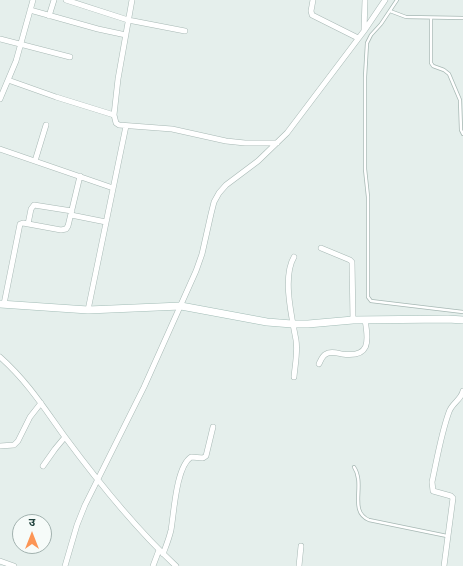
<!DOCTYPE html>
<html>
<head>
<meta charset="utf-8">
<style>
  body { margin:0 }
  #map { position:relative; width:463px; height:566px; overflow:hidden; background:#e5efec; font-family:"Fira Sans","Noto Sans Devanagari",sans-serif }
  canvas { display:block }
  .north { position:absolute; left:12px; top:514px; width:40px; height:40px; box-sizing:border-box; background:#f6fbf9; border:1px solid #a1b1ae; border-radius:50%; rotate:0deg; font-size:11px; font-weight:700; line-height:16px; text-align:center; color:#22433e }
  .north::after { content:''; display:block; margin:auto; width:14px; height:18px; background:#fc9555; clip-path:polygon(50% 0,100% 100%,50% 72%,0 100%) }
</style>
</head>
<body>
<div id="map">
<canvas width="463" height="566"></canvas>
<div class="north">उ</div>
</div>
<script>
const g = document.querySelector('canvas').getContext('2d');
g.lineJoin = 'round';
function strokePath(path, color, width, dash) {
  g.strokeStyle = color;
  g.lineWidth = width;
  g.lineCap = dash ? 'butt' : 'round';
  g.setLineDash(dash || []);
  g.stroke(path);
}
const lane = new Path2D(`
  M397,0L381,24L371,35L367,43L365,77V169L368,197V297L371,301L463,312
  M390,11L406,17L463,18
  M431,18V63L433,66L444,70L449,74L460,100L461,130L463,134
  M354,467C366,485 348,511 369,520L447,536`);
const street = new Path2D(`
  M66,0L128,20L185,31
  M313,0L311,11L312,15L358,38
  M30,10L98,29L126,35
  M49,16L54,0
  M364,30L365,0
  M0,39L70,57
  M8,80L56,97L114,115L116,123L119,125L172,129L226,141L245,143H277
  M0,99L16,61L33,0
  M114,115L118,79L132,0
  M0,149L113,188
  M35,161L46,125
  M71,215L106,222
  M28,224L31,209L34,205L72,211
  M321,248L350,260L352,262L353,320
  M4,304L20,224L23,223L61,230L66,229L68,226L80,176
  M88,310L126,126
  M0,357C28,382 44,408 65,437C99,483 134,527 176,566
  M319,364C321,360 322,356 326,354C330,351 337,353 342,354C370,358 369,342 365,320
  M294,377C295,365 298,352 296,340C292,318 282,277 294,257
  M0,446L14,445L18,441L30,417L41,403
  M43,466L55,449L65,437
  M163,554C166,546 169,539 171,530C174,513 176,467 191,457L203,458L206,456L213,427
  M0,561L14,566
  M65,566L77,525L85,505L144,387L196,271L202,254L211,214L214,202L219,193L226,185L258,161L287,133L364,31L385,0
  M153,566L159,550
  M299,566L301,546
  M444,566L453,498L451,496L433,491L432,482C437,459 441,434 449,412C452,403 461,400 463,391`);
const secondary = new Path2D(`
  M0,304L88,310L181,306L267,322L292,324H308L353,320L448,319L463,320`);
strokePath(lane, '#a7b8b4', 4);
strokePath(street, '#a7b8b4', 6);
strokePath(secondary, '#a2bcb6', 8);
strokePath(lane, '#fff', 2.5);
strokePath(street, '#fff', 5);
strokePath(secondary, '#fff', 7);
</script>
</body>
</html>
